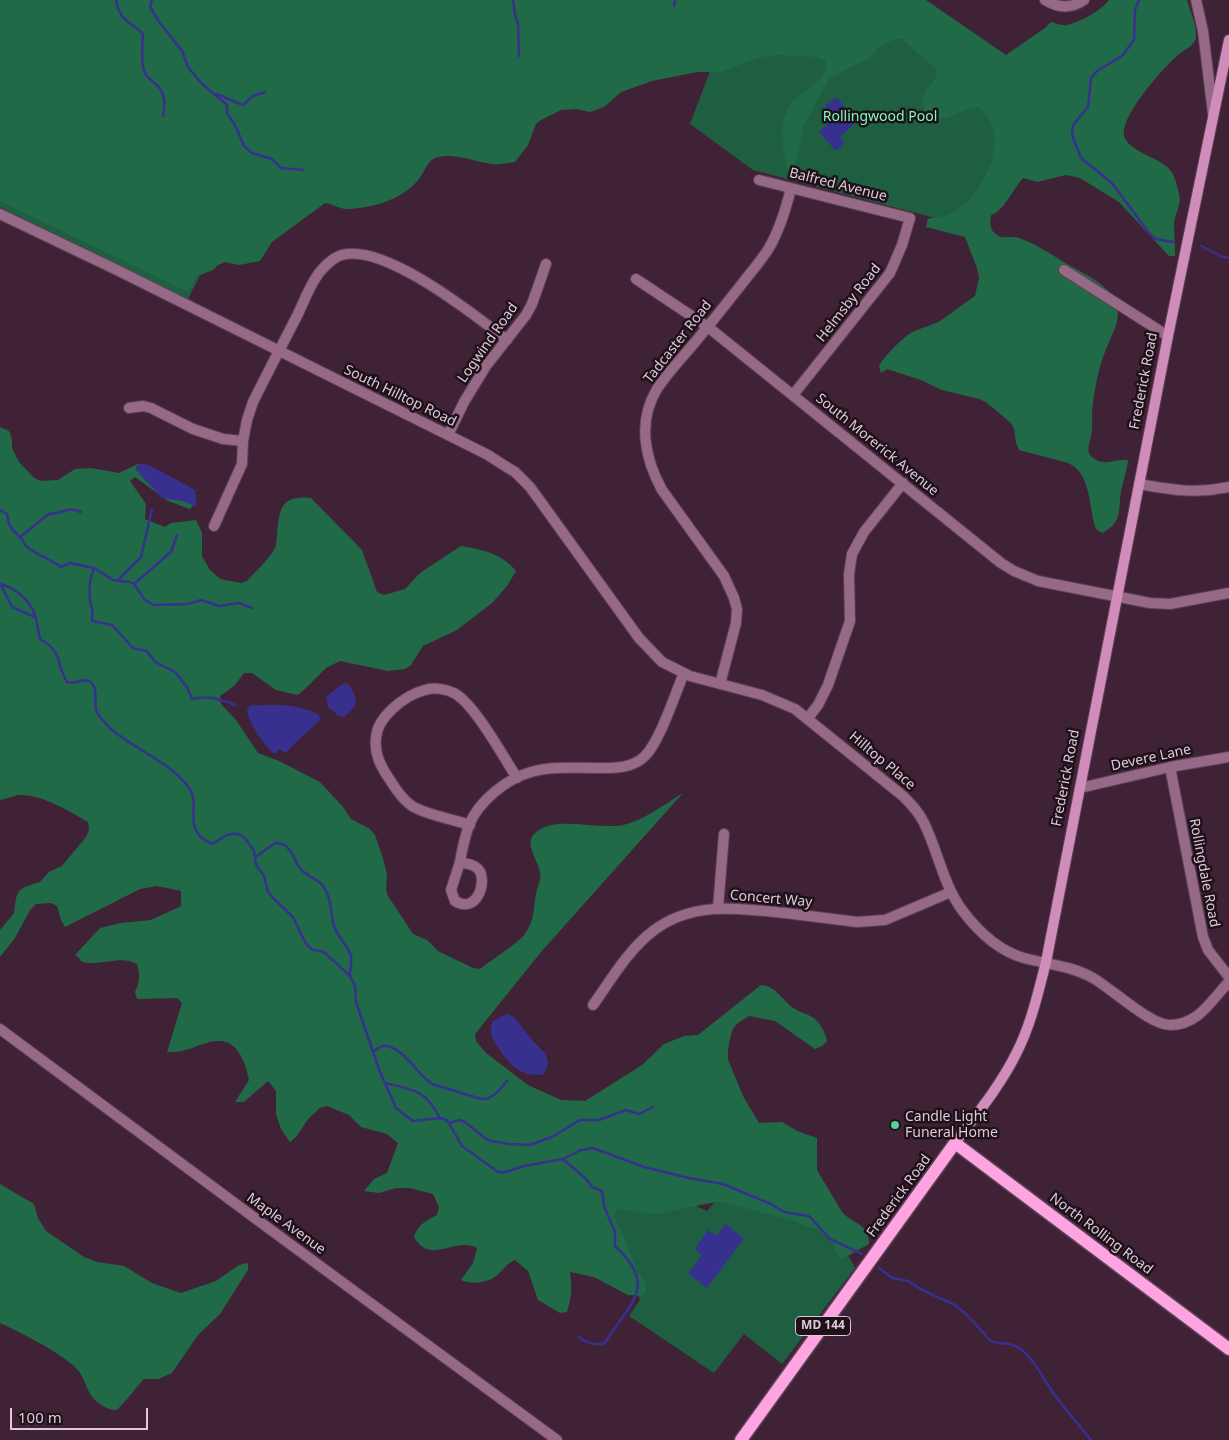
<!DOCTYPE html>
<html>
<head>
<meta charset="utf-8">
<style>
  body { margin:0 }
  #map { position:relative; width:1229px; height:1440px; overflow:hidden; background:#402237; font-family:"Noto Sans",sans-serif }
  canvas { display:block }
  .scale { position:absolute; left:10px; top:1408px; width:138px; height:22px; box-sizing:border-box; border:2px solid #decbd7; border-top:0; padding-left:6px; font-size:15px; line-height:18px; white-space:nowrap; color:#decbd7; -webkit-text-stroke:4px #1e111a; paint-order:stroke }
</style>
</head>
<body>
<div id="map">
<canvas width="1229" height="1440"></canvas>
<div class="scale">100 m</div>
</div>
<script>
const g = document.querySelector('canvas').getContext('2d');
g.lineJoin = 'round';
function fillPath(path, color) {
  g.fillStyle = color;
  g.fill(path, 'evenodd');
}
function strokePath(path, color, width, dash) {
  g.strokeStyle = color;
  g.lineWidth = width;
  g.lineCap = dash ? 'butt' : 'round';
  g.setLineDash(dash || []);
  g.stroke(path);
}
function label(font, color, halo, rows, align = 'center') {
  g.font = font + ' "Noto Sans",sans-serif';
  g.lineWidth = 5;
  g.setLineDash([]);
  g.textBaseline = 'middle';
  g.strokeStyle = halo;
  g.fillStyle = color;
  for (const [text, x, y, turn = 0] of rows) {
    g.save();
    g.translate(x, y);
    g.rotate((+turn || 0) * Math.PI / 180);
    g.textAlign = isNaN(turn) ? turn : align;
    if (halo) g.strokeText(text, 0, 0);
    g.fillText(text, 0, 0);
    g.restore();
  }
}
const green = new Path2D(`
  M0,0H900L1042,141L950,222L753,170L690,124L715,58L219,137L216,244L188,299L0,207Z
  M615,1168L707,1211L718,1198L837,1234L855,1268L782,1364L744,1334L714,1373L629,1316L640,1300L594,1197Z`);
const forest = new Path2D(`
  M0,0H926L1006,55L1045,28L1051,22C1055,23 1062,26 1067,25C1080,22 1101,11 1109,0H1187C1190,11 1197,25 1196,37C1195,46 1185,49 1178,55C1164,67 1121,115 1124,135C1127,152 1161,157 1171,171C1175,176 1180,195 1180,200C1179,208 1175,215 1174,222C1174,233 1175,245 1175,256H1169L1119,202L1080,178L1066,175L1037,182L1023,178C1013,189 1004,211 991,215C990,223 989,230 997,235C1004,240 1011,235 1019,238C1037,244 1053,256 1069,265C1079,271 1090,276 1099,283C1106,288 1116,297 1117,306C1120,321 1114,330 1109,342C1099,364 1094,389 1092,413C1092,420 1093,428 1091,436C1090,443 1085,451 1092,457C1105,468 1114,458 1128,460C1127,471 1123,481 1121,492C1118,510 1123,522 1102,533L1096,529C1088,507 1092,470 1065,462L1019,450L1016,443L1014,429L1011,423L986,402L979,399L942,390L921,380L887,369L881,373L879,366C883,358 903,337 911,333C920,328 931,326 940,321C952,313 963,304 975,296L979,278L977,268L965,237L926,227L928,219C935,217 944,217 950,214C979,200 1002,156 992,125C989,117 984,112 978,107C957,108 937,134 922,105L926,90L936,78L937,70L902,39H895L882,45L867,60L848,68L829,79L804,125L794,170L787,169C783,148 778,127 789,107C799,90 832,81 825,60L818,57L776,55L761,57L720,72H697L652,81L621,92L604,107L590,112L576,109L561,110L541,120L536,124L528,145L515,162C507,163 499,165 492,164C474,162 453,152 435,158C427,161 424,173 419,179C402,200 373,208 347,209C339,209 333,204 325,203L272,242L260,261L239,265L225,262L218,265L213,270L197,276L188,292L0,201Z
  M0,427L9,431L12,439V448L19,462L34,478L41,481L58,480L75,469L91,468L119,473L138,464C160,473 179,478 196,495L195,503L190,509L168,501L135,477L130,481L146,504L145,519L165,527L171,523L196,520L202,533V556L210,570L220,579L241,583L247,581C255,572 271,557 275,548C277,545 276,540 277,536C279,510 280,495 311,498L362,550L377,592L384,595L405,589L420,573L461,546C483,550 501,553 516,571L507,586L492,603L457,630L423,646L411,665L405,669L388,671L340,661L326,668L304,690L298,695L276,690L252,673H244L234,686L220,696L221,704L236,720L258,753L279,761L320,782L343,807L351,819L370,829L375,835L382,855L387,874L386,890L388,896L413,934L427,940L438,951L473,968L480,969C490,961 518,943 525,934C535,919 533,910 536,894C537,886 542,880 540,872C538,860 524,844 534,834C555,813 599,832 627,824C647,818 665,804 683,793L541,952L475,1034L476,1041L486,1053L528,1085L561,1100L585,1101L642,1065L664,1044L684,1036L698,1035L761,985C777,986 783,1002 795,1009C803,1014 810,1014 816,1020C822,1026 825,1033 827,1041L822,1046L815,1049L775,1021L749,1016C743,1020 736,1023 733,1029C730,1036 726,1055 729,1062L743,1096L759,1123L782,1122L797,1131L817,1138V1170L842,1212C854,1225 869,1223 869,1244L842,1259L837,1254L832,1240L820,1231L793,1221L724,1202H716L655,1214L618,1209L614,1216L626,1241L636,1270L645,1282L646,1289L643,1296L628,1295L594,1277L570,1272C572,1288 572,1295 567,1312L560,1313L538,1300L528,1271L515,1260C504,1265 504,1270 496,1276C487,1283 471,1285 461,1280L473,1263L477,1248C456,1236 430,1266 414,1237C418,1225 425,1221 437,1215L439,1207L433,1194L410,1188H396L379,1193L364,1191L374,1179L387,1173L398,1143L387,1134L361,1127L349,1115L327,1106L320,1108L309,1118L296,1137L290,1142L281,1129L276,1114V1091L268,1081L244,1102H235L249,1080C246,1064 238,1039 217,1041C199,1042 187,1054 167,1052L182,1003L177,998L137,999L135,992C140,983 140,973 137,964C121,954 95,968 81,961C81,960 76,955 75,955L100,928L121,923L151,920L181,906V891L157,886L140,889L65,927L61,920L57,906L51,903L36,904L30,910L15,938L0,957V930L14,913L16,898L19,891L25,887L40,882L49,872L62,866L86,837L89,830L88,822C69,811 41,794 19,795C13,796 6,799 0,800Z
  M0,1184L34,1204L38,1218L46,1231L84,1257L97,1262L124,1266L152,1283L181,1293L216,1281L239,1265L248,1263V1270L220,1314L198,1335L172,1373L158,1379H144C138,1385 120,1409 116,1410C111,1410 109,1409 105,1407C84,1396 89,1382 76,1368C61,1353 20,1332 0,1323Z`);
const water = new Path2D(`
  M836,97L857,121L840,137L845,143L836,151L819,132L835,117L825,106Z
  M141,463L151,466L195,490L196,506H194L183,501L162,498L136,470V467Z
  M344,683L349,685C359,700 359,705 344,717L339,716L328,707L326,697Z
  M251,705C261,706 270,704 280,705C291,705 309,709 319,715L320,720L294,744L286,753L279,749L275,754C265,748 247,720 247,709Z
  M507,1014L514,1017L533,1041L546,1054L548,1064L544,1074C523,1079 508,1064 498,1047C492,1038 488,1032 493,1021Z
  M725,1224L744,1238L707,1288L688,1274L702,1255L695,1249L708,1230L717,1236Z`);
const stream = new Path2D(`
  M116,0C121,24 129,19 143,34C142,46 141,59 144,71C147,80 156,82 160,89C166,97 165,107 163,116
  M152,0L150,7L160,23L182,51L188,67L201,83L227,105V113L235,125L244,146L252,153L272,159L281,168L303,170
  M513,0L515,15L518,24L519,56
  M1139,0L1135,10L1134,40L1122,56L1097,71L1091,78L1088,107L1073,125L1072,135L1081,158L1112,183L1149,233L1156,239L1173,242
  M674,6L675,0
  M216,94L243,105L253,96L265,92
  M1201,246L1223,257L1229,258
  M0,510L7,514C9,528 11,528 20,537C23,540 24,544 27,547C37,555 50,559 61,567L70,563L94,568L113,580L130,582L134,584L145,600L154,605L188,604L201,600L219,606L239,603L252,608
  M20,537L49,514C65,514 64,506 81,512
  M94,568C89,581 88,596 92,609C93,613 92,617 92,621L112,625L133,648L147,651L155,662L175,672L187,687L192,699C208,695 220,699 235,705
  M117,581L141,557L152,509
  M0,584C17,588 32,602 36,619C38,626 38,632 40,639C64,653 55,662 67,682C74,685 82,678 89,681C99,686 94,702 96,710C98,717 106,723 110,728C134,750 169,760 189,788C202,806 180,830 212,844L227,835L233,834H238L245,838L254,851L256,865L264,876L268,892L273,898L293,917L306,944L313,950L324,952L350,976L355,986L356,1002L380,1072L396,1108L413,1121L440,1118L447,1120L462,1146L498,1172H506L524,1166L563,1159L581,1150L593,1148L644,1167L689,1178L723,1184L771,1204L784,1212L809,1216L830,1239L862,1254
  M134,584L171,552L177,535
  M1,585L12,607L35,617
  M255,857C262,854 272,843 277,843C290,843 294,859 299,867C305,876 317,878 323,886C332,898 330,913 334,926C338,937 348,946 351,956C352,962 350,970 350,976
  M374,1051C377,1049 381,1046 385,1046C402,1046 418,1075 432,1084L481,1099C493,1100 499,1090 507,1081
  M385,1083C415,1090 425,1090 440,1118
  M450,1123L459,1120L465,1122L486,1139L491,1141L509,1144L530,1145L554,1136L580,1120H599L626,1110L639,1114L653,1107
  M563,1159L586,1179L592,1187L602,1191L604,1206L615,1232V1246C659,1287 630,1302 605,1343C597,1346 585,1343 579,1337
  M879,1268L892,1278L908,1281L922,1290L955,1305L966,1314L990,1340C999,1346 1010,1341 1019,1348C1035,1359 1043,1379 1054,1394C1066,1410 1079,1425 1091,1440`);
const minor = new Path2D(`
  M1045,0C1058,8 1071,9 1084,0
  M759,180L910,218L902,245L890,273L793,395
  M0,214L117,270L448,435L488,455L505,466L515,472L530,487L639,638L662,662L690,676L762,695L795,709L903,796C911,804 919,812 924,823C938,851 943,884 962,910C977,930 999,951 1024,958C1047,964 1072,966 1093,978C1112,989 1150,1025 1170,1025C1199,1025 1211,1000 1229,982
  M1064,270L1168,336
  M636,279L708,327L1001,563L1014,571L1038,581L1150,603L1170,604L1229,593
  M129,408L143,406L151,408L193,429L223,439L243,441
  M448,435L464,402L486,366L526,315L532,304L546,264
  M1139,484C1172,490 1196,494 1229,487
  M214,526L242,464L243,441L247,420L253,402C268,372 283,343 298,314C304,301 310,285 319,273C323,268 329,262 335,258C374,234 476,316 507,340
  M720,684L736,623L737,609L734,598L724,576L662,490C645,459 637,422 657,389C668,372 683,357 696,341C711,323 726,304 741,285C750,273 761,261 769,248C780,229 786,209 791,188
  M808,718L818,705L828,685L850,621L849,574L852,554L864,532L903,483
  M1170,767L1203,937L1208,950L1229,977
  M1080,788L1170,767L1229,757
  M470,825C452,819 427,815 412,806C402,799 396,790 390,780C381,767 374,754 376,738C377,717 405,695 425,690C434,687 446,689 454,693C474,703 504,758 517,778
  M460,862L451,890L455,901C478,915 488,879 478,869C474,864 466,864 460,862C462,850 465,837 469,825C479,801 506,779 531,772C551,766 574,768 595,768C613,768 632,769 645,756C660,741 675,694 684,673
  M718,908L724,834
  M593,1005C611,980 628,950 653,931C692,901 739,908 785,913C809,916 833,919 857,922L885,920L951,892
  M0,1029L275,1233L557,1440`);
const tertiary = new Path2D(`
  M1196,0L1203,31L1213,114`);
const secondary = new Path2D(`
  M955,1143C977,1114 1000,1086 1016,1054C1031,1025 1038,993 1046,962L1168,336L1229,40`);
const primary = new Path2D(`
  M741,1440L955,1143L1229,1349`);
const markers = [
  [895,1125,5,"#53d396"]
];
const shields = [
  [823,1326,55]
];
const shieldNames = [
  ["MD 144",823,1326]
];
const parkNames = [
  ["Rollingwood Pool",880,117]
];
const streetNames = [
  ["Balfred Avenue",838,185,14],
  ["Helmsby Road",849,303,-52],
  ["Tadcaster Road",678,342,-52],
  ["Logwind Road",488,343,-55],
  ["Frederick Road",1144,381,-79],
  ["South Hilltop Road",400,396,26],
  ["South Morerick Avenue",877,445,39],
  ["Devere Lane",1151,758,-12],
  ["Hilltop Place",882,761,40],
  ["Frederick Road",1066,778,-79],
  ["Rollingdale Road",1204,873,79],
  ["Concert Way",771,899,5],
  ["Frederick Road",899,1196,-54],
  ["Maple Avenue",286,1224,36],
  ["North Rolling Road",1101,1234,37]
];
const poiNames = [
  ["Candle Light",905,1117],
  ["Funeral Home",905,1133]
];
fillPath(green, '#1e5f41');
fillPath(forest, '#216a48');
fillPath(water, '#37308f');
strokePath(stream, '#37308f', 2.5);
strokePath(minor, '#5c4054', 12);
strokePath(tertiary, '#5c4054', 12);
strokePath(secondary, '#5c4054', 12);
strokePath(primary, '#5c4054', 15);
strokePath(minor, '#966a87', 10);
strokePath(tertiary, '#966a87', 10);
strokePath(secondary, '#d08cba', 10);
strokePath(primary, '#fea5e1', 12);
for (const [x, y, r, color] of markers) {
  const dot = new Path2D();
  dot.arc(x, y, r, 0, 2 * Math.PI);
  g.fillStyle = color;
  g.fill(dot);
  strokePath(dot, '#1e111a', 2);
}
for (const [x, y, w] of shields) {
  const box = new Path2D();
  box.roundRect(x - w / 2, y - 9.5, w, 19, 4);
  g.fillStyle = '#1e111a';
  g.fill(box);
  strokePath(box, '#decbd7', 1);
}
label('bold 12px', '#decbd7', null, shieldNames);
label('14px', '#7efcbd', '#1e111a', parkNames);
label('14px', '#decbd7', '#1e111a', streetNames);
label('14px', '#decbd7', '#1e111a', poiNames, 'left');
</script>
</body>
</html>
